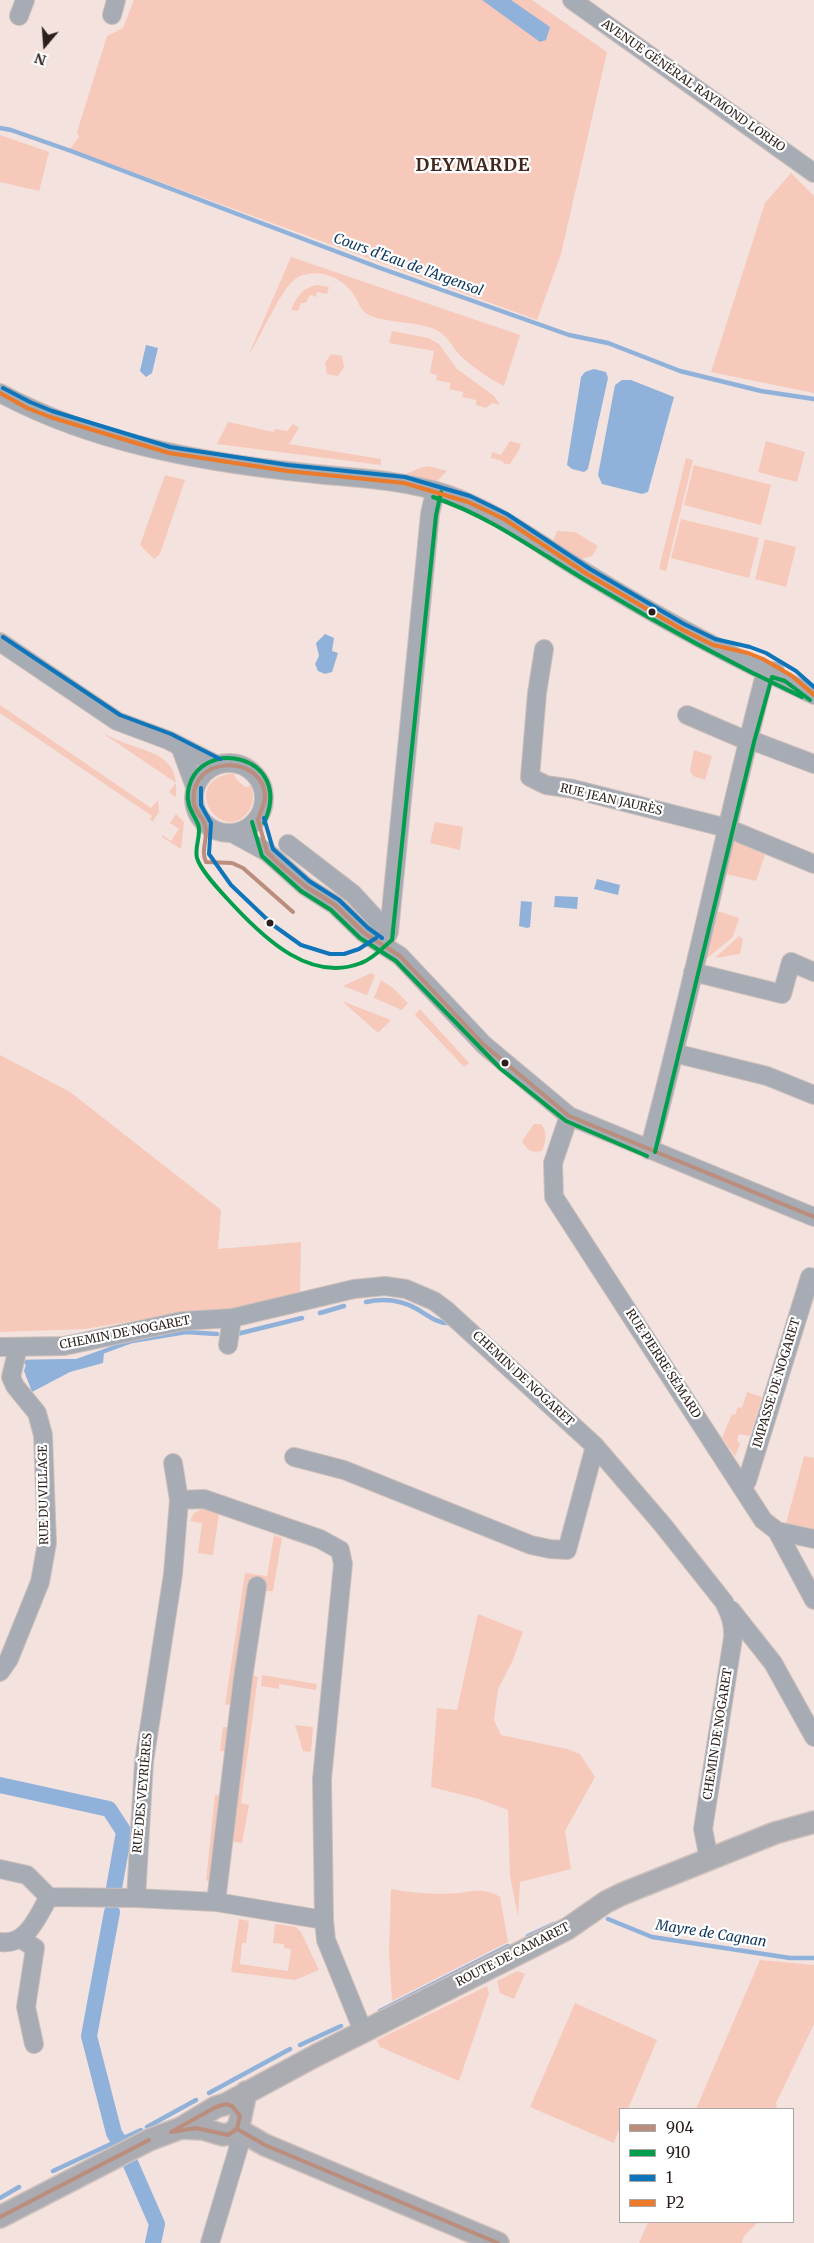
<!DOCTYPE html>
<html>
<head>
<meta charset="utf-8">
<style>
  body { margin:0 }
  #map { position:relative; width:814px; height:2243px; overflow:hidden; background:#f3e2dd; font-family:Merriweather,serif }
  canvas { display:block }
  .legend { position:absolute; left:619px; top:2108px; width:175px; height:115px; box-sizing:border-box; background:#fff; border:1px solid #aba5a4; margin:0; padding:6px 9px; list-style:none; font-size:15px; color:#2c1f1b }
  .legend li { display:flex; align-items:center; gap:10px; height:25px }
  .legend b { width:25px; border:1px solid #aba5a4 }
  .north { position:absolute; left:20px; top:20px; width:50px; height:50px; -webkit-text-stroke:4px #fff; paint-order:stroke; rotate:198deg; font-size:14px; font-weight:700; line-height:20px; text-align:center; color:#2c1f1b }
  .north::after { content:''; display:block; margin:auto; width:18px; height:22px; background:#2c1f1b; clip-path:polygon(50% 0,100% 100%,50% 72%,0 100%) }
</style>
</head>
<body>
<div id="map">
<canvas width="814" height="2243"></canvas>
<ul class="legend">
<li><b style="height:6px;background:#bb8d7d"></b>904</li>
<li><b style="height:6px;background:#009e4d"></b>910</li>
<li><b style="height:6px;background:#0f75bb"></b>1</li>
<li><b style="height:6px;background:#eb7a2b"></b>P2</li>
</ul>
<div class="north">N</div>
</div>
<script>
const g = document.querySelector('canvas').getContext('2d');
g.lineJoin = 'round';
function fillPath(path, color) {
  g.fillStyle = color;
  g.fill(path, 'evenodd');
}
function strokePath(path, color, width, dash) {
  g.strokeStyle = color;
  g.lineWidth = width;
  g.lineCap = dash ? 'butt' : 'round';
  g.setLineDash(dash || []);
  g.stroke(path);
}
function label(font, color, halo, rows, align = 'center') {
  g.font = font + ' Merriweather,serif';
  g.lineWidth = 4.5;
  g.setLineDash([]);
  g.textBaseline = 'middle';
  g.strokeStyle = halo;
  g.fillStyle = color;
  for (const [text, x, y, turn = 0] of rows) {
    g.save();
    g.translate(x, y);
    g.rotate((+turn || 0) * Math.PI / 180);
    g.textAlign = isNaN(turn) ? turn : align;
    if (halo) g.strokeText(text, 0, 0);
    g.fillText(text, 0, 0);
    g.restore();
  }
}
const green = new Path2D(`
  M134,0H532L607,52L561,254L537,320L70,149L79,137L77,132L107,36L123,28Z
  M0,135L49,152L39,191L0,182Z
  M791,173L814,196V393L711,372L765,203Z
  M291,257L520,335L504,386C490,379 475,369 463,358C450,347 451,337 434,329C415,321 382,323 367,314C359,308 358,300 352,292C339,276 317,268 298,277C281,286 262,336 249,354Z
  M317,285L329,287L327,294L317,292L316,297L310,295L306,303H301L298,311L291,310C297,296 302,288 317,285Z
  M392,331L428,338L439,344L457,369L494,396L500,405L492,403L486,408L476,405V400L462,397L463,392L449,389L451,383L436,380L437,375L430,373L434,351L389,343Z
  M331,354L342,356L344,367L338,376L327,374L325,363Z
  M228,422L273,432L275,429L287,431L293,424L299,428L289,444L381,459V465L217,444Z
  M510,441L521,444L519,450L510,464H504L503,461L491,458L492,452L501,455Z
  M766,441L805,452L797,482L758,472Z
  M686,458L693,460L666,571L659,569Z
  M694,465L771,485L761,525L684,505Z
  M429,466L447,471L435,483L401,476L420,468Z
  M165,475L185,480L160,554L154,559L140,545Z
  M681,519L759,538L749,578L671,558Z
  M557,531L575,532L598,546L592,556L581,559L553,541Z
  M765,539L796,547L786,587L755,579Z
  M0,705L151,808L158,800L159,812L153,821L150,820L152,816L0,713Z
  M104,734C113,738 121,742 130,745C160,755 179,760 176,797L169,792L176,783Z
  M694,750L712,756L705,780L693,776L690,771Z
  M228,774H234L236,779L245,787L251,786C254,795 254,804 248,812C222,845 180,785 228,774Z
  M176,814L184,822L181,849L162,837V835L171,841L179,829L170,823Z
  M435,822L463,827L460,850L430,843Z
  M736,842L765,855L756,881L726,874L727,869H725L731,843Z
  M714,910L739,918L733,937L705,960Z
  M739,936L743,939L740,954L715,958Z
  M371,973L375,975L367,995L343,986Z
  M381,980L393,988L408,1003L402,1010L374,998Z
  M342,1001L391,1020L378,1033Z
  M420,1009L469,1063L464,1067L415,1015Z
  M0,1055L70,1092L221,1210L218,1249L301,1242L300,1294L236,1308L187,1312L85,1329L0,1332Z
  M534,1124H541C548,1132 546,1141 542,1151C531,1153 527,1150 522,1141Z
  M747,1392L762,1397L750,1436L739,1434L737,1440L740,1444L735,1456L722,1438L732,1414L735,1415L738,1407L742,1408Z
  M804,1456L814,1458V1531L786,1524Z
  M202,1509L219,1514L213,1555L198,1553L202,1523L190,1521L194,1513Z
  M274,1535L282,1538L273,1591H266L253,1675L258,1677L241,1803L249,1805L242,1843L230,1841L224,1882L206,1881L215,1795L225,1796L230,1752L220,1751L223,1727H233L236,1704L225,1705L245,1573L267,1576Z
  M478,1614L523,1632L512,1662L498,1689L494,1720L501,1735L567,1749L580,1754L595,1777L565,1831L571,1869L520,1882L518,1916L510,1876L508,1810L479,1799L431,1787L437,1708L457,1710Z
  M262,1675L317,1684L316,1690L279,1684V1689L261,1686Z
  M295,1725L313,1727L311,1752L303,1751Z
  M391,1889C410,1893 439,1895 458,1893C475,1891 484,1888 500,1897L508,1942L392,2001L389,1953Z
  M239,1919L249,1921L246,1943H242L240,1964L288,1971L291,1949L284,1948V1944L273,1943L275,1924L296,1927L301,1932L319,1970L295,1980L231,1972Z
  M760,1960L814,1965V2024L776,2103L777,2109H696Z
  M517,1971L525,1974L514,1999L500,1993L497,1981Z
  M487,1986L489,1993L459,2081L380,2047L377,2040Z
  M575,2003L657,2040L628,2109H620V2127L614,2143L530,2107Z
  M648,2222H758L744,2236L742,2243H639Z`);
const water = new Path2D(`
  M482,0H511L550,27L546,40L540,42Z
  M146,345L158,348L152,373L146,377L140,371Z
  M594,369L606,372L608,378L588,469L584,472L572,469L567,465L581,377L585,372Z
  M622,380H631L674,397L648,492L642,494L602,484L598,475L615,385Z
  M325,634L334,638L332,651L338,653L332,672L325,674L318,671L315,664L319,656L316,643Z
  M597,879L620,885L618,895L594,889Z
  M555,896L578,897L577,909L554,907Z
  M521,901L532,902L530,927L527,928L519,926Z
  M104,1353L103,1363L70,1372L32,1392L24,1371L26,1364L79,1362Z`);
const stream = new Path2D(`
  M0,128L11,130L71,151L380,268L569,335L608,343L680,371L761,391L814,399
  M366,1302C384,1298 401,1300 417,1309C427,1315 438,1324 449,1323
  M320,1313L344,1306
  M237,1334L302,1318
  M24,1362L77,1361L132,1341L186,1332L217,1334
  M608,1919L652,1937L790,1958H814
  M528,1936L554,1924
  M380,2011L508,1946
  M300,2045L341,2026
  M209,2093L290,2049
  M147,2127L196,2100
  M53,2171L141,2130
  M0,2198L19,2187`);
const canal = new Path2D(`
  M0,1785L109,1809L124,1832L114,1888
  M112,1912L89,2036L114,2133L121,2144
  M129,2160L157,2224L153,2243`);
const minor = new Path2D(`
  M572,0L814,173
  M112,15L116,0
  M19,16L25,0
  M0,393C91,442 196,461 297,472C347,478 398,478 446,494C499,512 541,546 588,574C661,619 736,659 814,695
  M0,642L117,721L168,740L217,765
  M544,649L537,693L530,777L546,785L573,789L727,828L814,864
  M687,715L743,739H748L814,764
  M180,746L195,787
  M194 798a35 35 0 1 1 70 0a35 35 0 1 1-70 0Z
  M234,834L267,852L305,886L335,905L364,933L400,956L484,1045L569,1116L814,1217
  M288,844L353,894L378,921L389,925
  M379,943L387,936L389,932L430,514L435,491
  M693,972L782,994L791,962L814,972
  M674,1053L767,1076L814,1095
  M569,1116L553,1163L554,1197L763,1520L777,1531L814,1600
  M649,1150C691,995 723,837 763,682L768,671H775
  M228,1345L232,1318
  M0,1347L64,1346L182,1321L232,1318L354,1289L385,1286L406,1289L434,1301L446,1310L595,1446L662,1524L724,1602C730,1614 734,1624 733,1638L703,1829L709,1859
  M294,1457L344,1470L531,1545L550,1549L567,1550L595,1446
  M173,1463L179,1500
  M743,1487L747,1481L810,1277
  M777,1531L814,1539
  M731,1610L773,1663L814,1737
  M0,1672L9,1659L40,1582L47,1543L43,1435L37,1413L15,1386L11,1377L18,1348
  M0,1869L27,1875L49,1897
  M49,1897L136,1898
  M216,1902L243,1678L257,1586
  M324,1920L216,1902L136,1898L144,1762L173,1574L179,1500L204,1499L320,1539L340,1550L343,1564L322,1779L324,1920L326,1940L363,2031
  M21,1939L35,1948L26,2007L34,2044
  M0,1942C27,1946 37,1917 49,1897
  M210,2243L239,2146L233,2133`);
const major = new Path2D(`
  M181,2128L203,2129L223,2135L233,2133L239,2125L246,2092
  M237,2129L265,2145L498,2243
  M0,2217L149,2140L181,2128L216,2107L226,2104L315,2056L567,1929L606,1902L622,1894L775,1833L814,1822`);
const bus1 = new Path2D(`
  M258,820L267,852L278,863L305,886L335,905L364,933L400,956L484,1045L569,1116L814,1217
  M206,862L232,863L243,868L293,912
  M206,862C200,849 209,838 205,825C203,817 195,812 194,804C187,754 265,753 265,798C264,805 260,813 258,820
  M226,2104L232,2106L240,2116L237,2129L228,2135L196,2128L171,2132L216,2107Z
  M237,2129L265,2145L498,2243
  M0,2217L149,2140`);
const bus2 = new Path2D(`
  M433,497C492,517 539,553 592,584C660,625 730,663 802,697
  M252,822L262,856L301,891L331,910L360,938L396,961L501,1069L566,1121L647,1156
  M264,823C296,753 196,735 188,792C186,805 193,813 198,824C202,834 194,847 197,858C201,872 224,895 234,906C265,939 311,983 361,963C373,959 382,948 392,940L436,515L441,492
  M655,1152L754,742L772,677L785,681L810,700`);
const bus3 = new Path2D(`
  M3,388L30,402L52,411L170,447L288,465L405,477L470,496L507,514L590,569L684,624L715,639L750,647L766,653L796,671L814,687
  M3,637L120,715L171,734L220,759
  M201,788V805L211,823L209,854L231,885L273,925L301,945L330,954H344L359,949L376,938
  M264,818L273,849L309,881L339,900L368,928L382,938`);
const bus4 = new Path2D(`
  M0,393L27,408L50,417L169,453L287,471L404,483L468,502L504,519L587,574L681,629L713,645L748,653L763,659L792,676L814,695`);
const markers = [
  [652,612,4.5,"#2c1f1b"],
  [270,923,4.5,"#2c1f1b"],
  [505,1063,4.5,"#2c1f1b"]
];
const streetNames = [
  ["AVENUE GÉNÉRAL RAYMOND LORHO",693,86,35],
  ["RUE JEAN JAURÈS",611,800,13],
  ["CHEMIN DE NOGARET",125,1333,-11],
  ["RUE PIERRE SÉMARD",663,1364,57],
  ["CHEMIN DE NOGARET",523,1379,43],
  ["IMPASSE DE NOGARET",777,1383,-73],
  ["RUE DU VILLAGE",44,1495,-91],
  ["CHEMIN DE NOGARET",718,1734,-81],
  ["RUE DES VEYRIÈRES",143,1793,-85],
  ["ROUTE DE CAMARET",513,1955,-27]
];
const waterNames = [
  ["Cours d'Eau de l'Argensol",408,265,20],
  ["Mayre de Cagnan",711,1934,9]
];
const districtNames = [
  ["DEYMARDE",473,166]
];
fillPath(green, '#f7c9ba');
fillPath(water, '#90b2da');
strokePath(stream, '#90b2da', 4.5);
strokePath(canal, '#90b2da', 16);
strokePath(minor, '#cec0bc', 20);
strokePath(major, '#cec0bc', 24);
strokePath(minor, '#a6abb4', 18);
strokePath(major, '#ababb2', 21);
strokePath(bus1, '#bb8d7d', 4);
strokePath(bus2, '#009e4d', 4);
strokePath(bus3, '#0f75bb', 4);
strokePath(bus4, '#eb7a2b', 4);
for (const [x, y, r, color] of markers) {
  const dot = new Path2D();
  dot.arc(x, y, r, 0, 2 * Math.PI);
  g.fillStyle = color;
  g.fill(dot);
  strokePath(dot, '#fff', 2);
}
label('12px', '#2c1f1b', '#fff', streetNames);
label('italic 14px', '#0c365c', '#fff', waterNames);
g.letterSpacing = '1px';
label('bold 18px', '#41271e', '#fff', districtNames);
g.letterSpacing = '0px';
</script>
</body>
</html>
